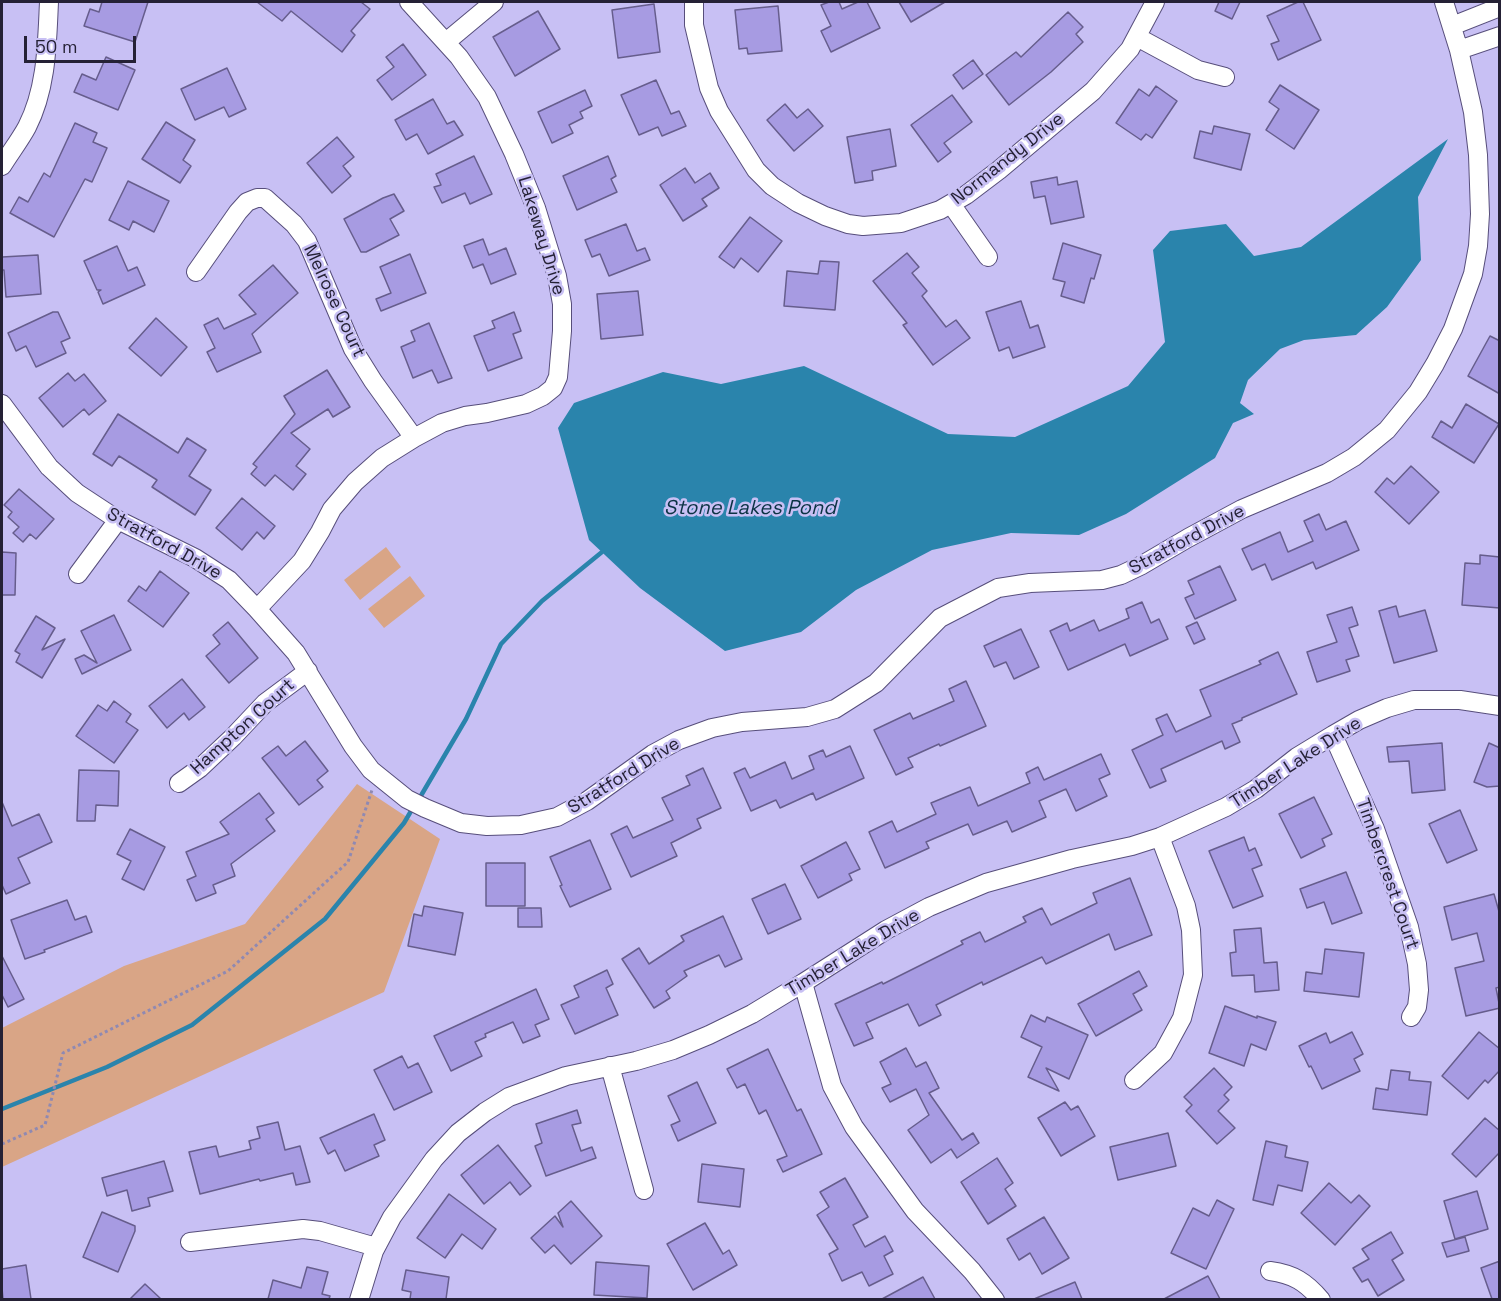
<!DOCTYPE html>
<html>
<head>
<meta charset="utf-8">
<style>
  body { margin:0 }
  #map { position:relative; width:1501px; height:1301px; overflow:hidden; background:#c8c0f4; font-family:"Space Grotesk",sans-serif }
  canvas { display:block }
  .frame { position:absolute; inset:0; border:3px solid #252135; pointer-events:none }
  .scale { position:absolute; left:24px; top:36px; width:112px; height:27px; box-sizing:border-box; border:3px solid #252135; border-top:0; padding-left:8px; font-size:18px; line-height:21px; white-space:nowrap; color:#252135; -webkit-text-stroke:4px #c8c0f4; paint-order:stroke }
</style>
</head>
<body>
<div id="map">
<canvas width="1501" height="1301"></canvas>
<div class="frame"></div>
<div class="scale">50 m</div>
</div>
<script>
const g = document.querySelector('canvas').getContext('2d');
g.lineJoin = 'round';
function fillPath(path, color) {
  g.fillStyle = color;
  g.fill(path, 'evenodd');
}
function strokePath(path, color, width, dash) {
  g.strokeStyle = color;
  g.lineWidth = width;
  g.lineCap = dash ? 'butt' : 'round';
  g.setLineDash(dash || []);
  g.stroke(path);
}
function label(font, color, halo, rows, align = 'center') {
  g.font = font + ' "Space Grotesk",sans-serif';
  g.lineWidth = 5;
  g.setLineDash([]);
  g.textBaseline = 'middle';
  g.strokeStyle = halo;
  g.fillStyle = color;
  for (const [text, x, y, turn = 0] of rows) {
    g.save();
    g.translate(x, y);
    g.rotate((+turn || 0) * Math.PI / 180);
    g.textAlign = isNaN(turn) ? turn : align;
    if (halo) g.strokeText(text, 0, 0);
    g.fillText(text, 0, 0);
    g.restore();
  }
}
const green = new Path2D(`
  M386,547L401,567L360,600L344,580Z
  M410,576L425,596L384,628L368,609Z
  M357,784L440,839L384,992L2,1167V1028L124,966L245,924Z`);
const water = new Path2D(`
  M1448,139L1418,197L1421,260L1387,307L1356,335L1304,340L1280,349L1248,380L1240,403L1254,414L1233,423L1215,458L1126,514L1079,535L1011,533L932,550L856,590L801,632L725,651L640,588L589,540L558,428L574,403L663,372L721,384L804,366L948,434L1015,437L1128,386L1165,342L1153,250L1170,231L1226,224L1254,256L1301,247Z`);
const stream = new Path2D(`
  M419,799L466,719L501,644L542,601L602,552
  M2,1109L107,1067L192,1025L325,919L404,823L414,806`);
const building = new Path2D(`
  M102,2H148L135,42L84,26L90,9L99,12Z
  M257,2H361L370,9L351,31L355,35L342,52L291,11L282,21Z
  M829,2H839L842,9L858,2H867L880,28L831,52L821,31L831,26L821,5Z
  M899,2H945L911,22Z
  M1219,2H1240L1232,19L1215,11Z
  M1298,2H1303L1321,40L1278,60L1271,44L1279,41L1267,16Z
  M654,4L660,52L618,58L612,10Z
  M778,6L782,51L748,54L747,48L739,49L735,10Z
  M538,11L560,49L515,76L493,37Z
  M1068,12L1083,27L1076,34L1083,42L1051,72L1009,105L986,75L1016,52L1021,57Z
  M403,44L426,75L392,100L377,80L394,67L386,57Z
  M106,57L135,70L118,110L74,92L82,74L96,80Z
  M973,60L983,74L963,89L953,75Z
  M227,68L246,109L229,117L224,107L195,120L181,89Z
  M656,80L671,114L679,111L686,126L662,136L658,127L639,135L621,95Z
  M1280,85L1319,110L1294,149L1266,130L1279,109L1269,102Z
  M1156,86L1177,101L1152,138L1146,134L1141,140L1116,123L1139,89L1149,96Z
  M585,90L592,106L580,112L583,118L569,125L573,133L552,143L538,112Z
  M952,95L972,122L944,143L951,152L938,162L911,125Z
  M433,99L447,124L454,121L463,135L428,154L417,134L406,140L395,120Z
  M785,104L797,118L808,109L823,126L794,151L767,120Z
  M166,122L195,140L183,160L191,166L180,183L142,159Z
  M75,123L97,133L93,142L107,148L92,182L85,179L54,237L10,213L19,197L28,202L44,173L50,177Z
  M1214,126L1250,134L1241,170L1194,158L1200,131L1212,134Z
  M890,129L896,166L872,171L873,180L855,183L847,137Z
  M337,137L354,157L343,166L351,176L332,193L307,163Z
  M474,156L492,194L470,204L465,193L442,203L434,187L441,185L436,174Z
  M608,156L616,176L611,179L617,192L577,210L563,176Z
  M685,168L695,183L710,173L719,188L702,199L707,206L683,221L660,185Z
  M1057,177L1058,185L1077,181L1084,217L1051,224L1045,196L1034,198L1031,182Z
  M128,181L169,201L154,232L133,221L129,230L109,220Z
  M394,194L404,211L390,219L399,235L366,252H361L344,219L383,198Z
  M750,217L782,241L758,272L741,258L734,268L719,257Z
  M626,224L637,251L645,248L650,260L609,276L600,254L592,257L585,240Z
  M483,239L489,255L506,248L516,274L491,284L483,264L473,268L464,246Z
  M1063,243L1101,255L1094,279L1091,278L1084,303L1061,296L1065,282L1053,279Z
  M117,246L128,271L137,267L145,285L103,304L98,292L101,290H97L84,261Z
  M907,253L919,267L912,273L927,291L922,296L946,327L956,320L970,338L933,365L903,325L907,323L873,281Z
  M410,254L426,293L381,311L376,299L391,293L380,267Z
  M38,255L41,294L6,297L4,270H2V257Z
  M820,261L839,262L835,310L784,306L787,271L818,274Z
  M273,265L298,293L252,334L261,352L217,372L207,352L215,348L204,325L218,318L224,329L256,314L239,295Z
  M638,291L643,335L601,339L597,294Z
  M1021,301L1030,328L1038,325L1045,347L1013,358L1009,347L999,351L986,312Z
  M53,312H58L70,338L61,342L66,353L36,367L26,346L16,351L8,333Z
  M514,312L521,331L513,334L522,358L488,371L474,336L495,328L492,321Z
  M156,318L187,347L161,376L129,348Z
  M429,323L452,378L438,383L432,370L413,378L401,347L415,341L411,331Z
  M1490,336L1500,341V394L1468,376Z
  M327,370L350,407L333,417L328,409L291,433L310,449L296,466L306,474L293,490L275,475L265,486L251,474L257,467L253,464L295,414L284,396Z
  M68,373L75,381L84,374L106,401L89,415L84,409L63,427L39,398Z
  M1466,404L1499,424L1474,463L1432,437L1441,421L1452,428Z
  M118,414L178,453L187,438L206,450L189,476L211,490L195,515L152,487L157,480L119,456L112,466L93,454Z
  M1411,466L1439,492L1409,524L1375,492L1387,478L1394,484Z
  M19,489L54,519L36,539L30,534L23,542L13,533L19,527L8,517L12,512L4,505Z
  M242,498L275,526L264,539L257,532L242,550L216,528Z
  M1319,514L1326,530L1346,521L1359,550L1316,569L1313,562L1272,580L1265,564L1252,570L1242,549L1280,532L1288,552L1313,541L1304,521Z
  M2,552L16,553L15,595H2Z
  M1480,555L1500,557V608L1462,605L1465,563L1480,564Z
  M1220,566L1236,600L1195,619L1185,598L1194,594L1188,581Z
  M160,571L189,593L163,627L128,601L139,586L146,591Z
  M1142,602L1151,623L1159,619L1168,639L1130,656L1125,644L1068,670L1050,631L1067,623L1070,631L1094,620L1099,631L1129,618L1126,609Z
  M1396,606L1399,617L1425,610L1437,651L1394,663L1379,611Z
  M1352,607L1358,625L1349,628L1359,656L1346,660L1350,671L1317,682L1307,652L1337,642L1327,615Z
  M114,615L131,650L82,674L75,659L84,655L97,663L81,631Z
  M36,616L55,628L42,650L65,639L42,678L16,662L20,654L15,651Z
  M228,622L258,658L229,683L206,656L220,644L213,635Z
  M1197,622L1205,639L1194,644L1186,627Z
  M1021,629L1039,667L1014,679L1006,662L994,667L984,646Z
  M1278,652L1297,694L1242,718V720L1232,724L1240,742L1225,749L1222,741L1161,769L1166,781L1150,788L1132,750L1163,735L1156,719L1167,714L1176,732L1211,716L1200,690L1261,664L1259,661Z
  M182,679L205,707L189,720L184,713L167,728L149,706Z
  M966,681L986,726L940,746L939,744L908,758L913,767L896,775L874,730L910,713L913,719L954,701L949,689Z
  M114,701L131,714L126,722L138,730L114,763L76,736L98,705L107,711Z
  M305,741L328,771L317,780L323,787L299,805L262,758L278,746L286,756Z
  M1442,743L1445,790L1412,793L1409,761L1389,762L1387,747Z
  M1489,743L1500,748V786L1487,787L1474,782Z
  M850,746L864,778L816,800L813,793L780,808L776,800L751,811L734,773L745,768L750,778L785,762L792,779L814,769L809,756L823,750L826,757Z
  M1101,754L1110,774L1099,779L1107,796L1076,811L1066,789L1039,801L1046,817L1012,832L1007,821L973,835L968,824L926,842L929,848L885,868L869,832L892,821L897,832L936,814L931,803L970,787L978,806L1030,783L1026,773L1038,767L1044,780Z
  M703,768L721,808L697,819L701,828L671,843L677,856L631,877L611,834L627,826L633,838L673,820L662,798L690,785L686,776Z
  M79,770L119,771L118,806L96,805L95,821H77Z
  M259,793L274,813L266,819L275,831L231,864L235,876L213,885L216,893L196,901L187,880L196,876L186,852L229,834L220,822Z
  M1314,797L1332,834L1322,839L1325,846L1301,858L1279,814Z
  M2,802L12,826L39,814L52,842L18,858L30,883L6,894L2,885Z
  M1460,810L1477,850L1447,863L1429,824Z
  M130,829L165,847L144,890L122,879L131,861L117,854Z
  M1244,837L1249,851L1255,848L1262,865L1252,869L1263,896L1233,908L1209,851Z
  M590,840L611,889L570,907L560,886L562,885L550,857Z
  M846,842L860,869L849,874L852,880L818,898L801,866Z
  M486,863H525V906H486Z
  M1346,872L1362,913L1332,924L1324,902L1307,908L1300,889Z
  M1130,878L1152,935L1115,950L1109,934L1046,964L1042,957L983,985L982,982L936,1005L941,1015L919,1026L908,1004L866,1023L873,1038L854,1046L835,1004L882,982L883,984L963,944L961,941L980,932L985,942L1026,922L1023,917L1042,908L1051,925L1097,903L1093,893Z
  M785,884L801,919L768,934L752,899Z
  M1494,894L1500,915V987L1496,988L1500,1008L1466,1016L1455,968L1484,961L1477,933L1452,940L1444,907Z
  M67,900L75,920L86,916L92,932L44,950L45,952L25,959L11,920Z
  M424,906L463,913L455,955L408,946L414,914L422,916Z
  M518,908H541L542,927H518Z
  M723,916L742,959L725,967L719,955L684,971L687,976L666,991L670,998L654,1008L622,959L639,948L649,964L684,941L681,936Z
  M1261,928L1264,963L1277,962L1279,990L1255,992L1254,975L1232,976L1230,953L1236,952L1234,930Z
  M1325,949L1364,953L1359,997L1304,991L1306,972L1322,974Z
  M2,956L24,999L8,1007L2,995Z
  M607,970L613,984L606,988L618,1015L575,1034L561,1005L579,997L574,986Z
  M1139,971L1147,986L1133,994L1142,1010L1096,1036L1078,1004Z
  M536,989L549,1019L535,1025L540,1036L523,1043L513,1022L485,1034L486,1037L475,1042L482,1056L451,1071L434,1036Z
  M1225,1006L1257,1018V1016L1276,1022L1266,1050L1251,1044L1244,1066L1209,1053Z
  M1031,1015L1045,1022L1047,1017L1088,1035L1069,1079L1046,1068L1059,1091L1028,1077L1042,1047L1021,1037Z
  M1352,1032L1363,1054L1354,1059L1360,1071L1322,1089L1311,1066L1309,1067L1299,1046L1326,1033L1330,1043Z
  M1479,1032L1500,1049V1070L1488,1083L1485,1080L1468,1099L1442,1076Z
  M906,1048L916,1067L926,1062L939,1088L929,1093L962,1140L973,1133L979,1143L957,1158L951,1149L931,1163L908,1130L929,1115L916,1089L890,1102L882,1088L891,1084L880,1062Z
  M768,1049L797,1111L801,1109L822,1154L783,1172L777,1160L787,1156L766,1110L759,1114L745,1084L737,1088L727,1069Z
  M402,1056L408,1068L418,1063L432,1092L394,1110L374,1070Z
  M1214,1068L1232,1087L1224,1095L1229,1100L1218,1111L1235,1128L1217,1144L1186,1111L1192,1105L1184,1097Z
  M1391,1070L1410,1072L1409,1080L1431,1082L1427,1115L1373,1109L1376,1088L1388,1090Z
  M697,1082L716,1123L678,1141L671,1125L680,1121L668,1096Z
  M1065,1102L1071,1110L1078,1106L1095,1136L1061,1156L1038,1118Z
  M577,1110L581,1123L572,1125L581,1151L592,1147L596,1158L546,1176L535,1146L542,1143L536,1124Z
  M374,1114L385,1140L374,1145L379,1156L345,1171L335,1150L328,1154L320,1138Z
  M1485,1118L1500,1131V1152L1476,1177L1452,1154Z
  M278,1122L285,1150L300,1146L310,1182L296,1185L293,1173L260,1181L259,1179L200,1194L189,1152L216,1146L219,1157L251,1149L249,1141L260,1138L257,1127Z
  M1168,1133L1176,1166L1118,1180L1110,1147Z
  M1266,1141L1287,1146L1285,1157L1308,1162L1302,1191L1278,1185L1273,1205L1253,1200Z
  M498,1145L531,1186L520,1195L510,1182L484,1204L461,1175Z
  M997,1158L1013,1183L1005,1189L1016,1206L988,1224L961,1182Z
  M164,1161L173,1191L148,1198L150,1206L132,1211L127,1190L107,1196L102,1178Z
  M702,1164L744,1169L740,1207L698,1202Z
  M845,1178L868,1217L853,1225L865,1247L885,1236L893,1251L884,1256L893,1274L869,1286L862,1272L842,1281L829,1254L838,1249L817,1215L829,1207L820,1192Z
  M1329,1183L1351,1203L1359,1195L1370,1206L1335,1245L1301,1213Z
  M1477,1191L1488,1229L1455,1239L1444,1201Z
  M449,1194L496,1229L482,1249L462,1234L445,1258L417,1238Z
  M1217,1200L1234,1209L1206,1269L1171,1253L1193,1208L1209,1216Z
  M571,1201L602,1236L571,1264L554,1245L545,1253L531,1238L555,1216L563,1227L558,1213Z
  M102,1212L135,1226V1231L118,1272L83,1257Z
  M1044,1217L1069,1258L1042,1274L1030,1253L1019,1260L1007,1239Z
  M705,1223L723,1254L729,1250L737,1265L693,1290L667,1244Z
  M1391,1232L1403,1253L1392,1260L1404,1280L1378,1296L1368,1279L1362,1282L1353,1268L1369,1259L1362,1249Z
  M1465,1237L1469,1251L1447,1257L1442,1243Z
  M1500,1261V1299H1492L1481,1268Z
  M596,1262L649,1266L647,1298L594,1295Z
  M26,1265L31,1299H3L2,1288V1269Z
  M307,1267L328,1272L322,1294L330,1296L329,1299H268L273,1280L301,1288Z
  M406,1270L449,1277L446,1299H410L411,1292L402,1290Z
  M1208,1276L1220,1299H1164Z
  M923,1277L935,1299H882Z
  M1075,1282L1082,1299H1034Z
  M145,1284L161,1299H130Z`);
const path = new Path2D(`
  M2,1144L45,1125L63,1053L228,971L348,862L372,790`);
const minor = new Path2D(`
  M694,2V25L709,88L719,111L756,170L772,186L798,203L825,216L848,224L863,226L901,223L940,210L966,195L999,170L1093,91L1130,49L1155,2
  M1452,26L1500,7
  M1137,37L1198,70L1225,77
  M446,42L494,2
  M1459,50L1500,36
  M2,166C10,153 20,140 27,127C47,88 47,43 49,2
  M951,204L988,257
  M196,272L238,212L247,202L257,198H265L294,224L307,241L353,349L373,381L414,438
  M2,404L49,467L77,493L118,520L195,558L229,580L257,609L296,653L353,746L371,770L407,799L425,808L461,823L487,826L521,825L557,817L587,801L653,754L679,740L712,728L742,722L807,717L835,709L876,683L940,618L998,588L1030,583L1102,580L1121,575L1142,565L1188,538L1242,509L1327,473L1354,457L1387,430L1418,392L1435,364L1453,329L1473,274L1478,246L1480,214L1478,155L1473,112L1459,50L1444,2
  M78,574L118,520
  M257,609L302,561L320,532L332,509L355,482L382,458L414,438L442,423L465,416L487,413L526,404L543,396L553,388L558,377L562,331V304L557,276L536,208L514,154L487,97L459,57L409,2
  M1333,735L1375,829L1409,927L1417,964L1419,990L1417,1007L1411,1017
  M179,783L200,768L233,737L265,703L308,671
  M803,983L832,1086L854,1127L915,1211L972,1271L995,1300
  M610,1066L644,1190
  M1134,1080L1163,1053L1182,1018L1193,975L1191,930L1186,906L1160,837
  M190,1242L303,1229L320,1231L376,1247
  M1270,1271C1293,1274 1306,1282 1321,1300
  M359,1300L374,1251L392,1217L434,1159L458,1133L485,1112L509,1097L566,1076L636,1061L673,1050L709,1035L752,1014L803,983L886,930L929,907L986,883L1072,859L1132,846L1160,837L1226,807L1256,789L1297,757L1333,735L1359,720L1387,708L1414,700H1460L1500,706`);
const streetNames = [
  ["Normandy Drive",1008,159,-38],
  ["Lakeway Drive",541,236,73],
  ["Melrose Court",334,301,65],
  ["Stratford Drive",1187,540,-28],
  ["Stratford Drive",164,544,29],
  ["Hampton Court",243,727,-42],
  ["Timber Lake Drive",1296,763,-33],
  ["Stratford Drive",624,776,-32],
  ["Timbercrest Court",1387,874,71],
  ["Timber Lake Drive",853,953,-31]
];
const waterNames = [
  ["Stone Lakes Pond",750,509]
];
fillPath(green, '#d9a586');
fillPath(water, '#2a84ac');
strokePath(stream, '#2a84ac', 4.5);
fillPath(building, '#a79be2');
strokePath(building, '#665d8c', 1.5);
strokePath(minor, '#574e7b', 20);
strokePath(path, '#8f89b2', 3, [3, 3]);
strokePath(minor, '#fff', 18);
label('18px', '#252135', '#c8c0f4', streetNames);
label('italic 20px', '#0b3344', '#c8c0f4', waterNames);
</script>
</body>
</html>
